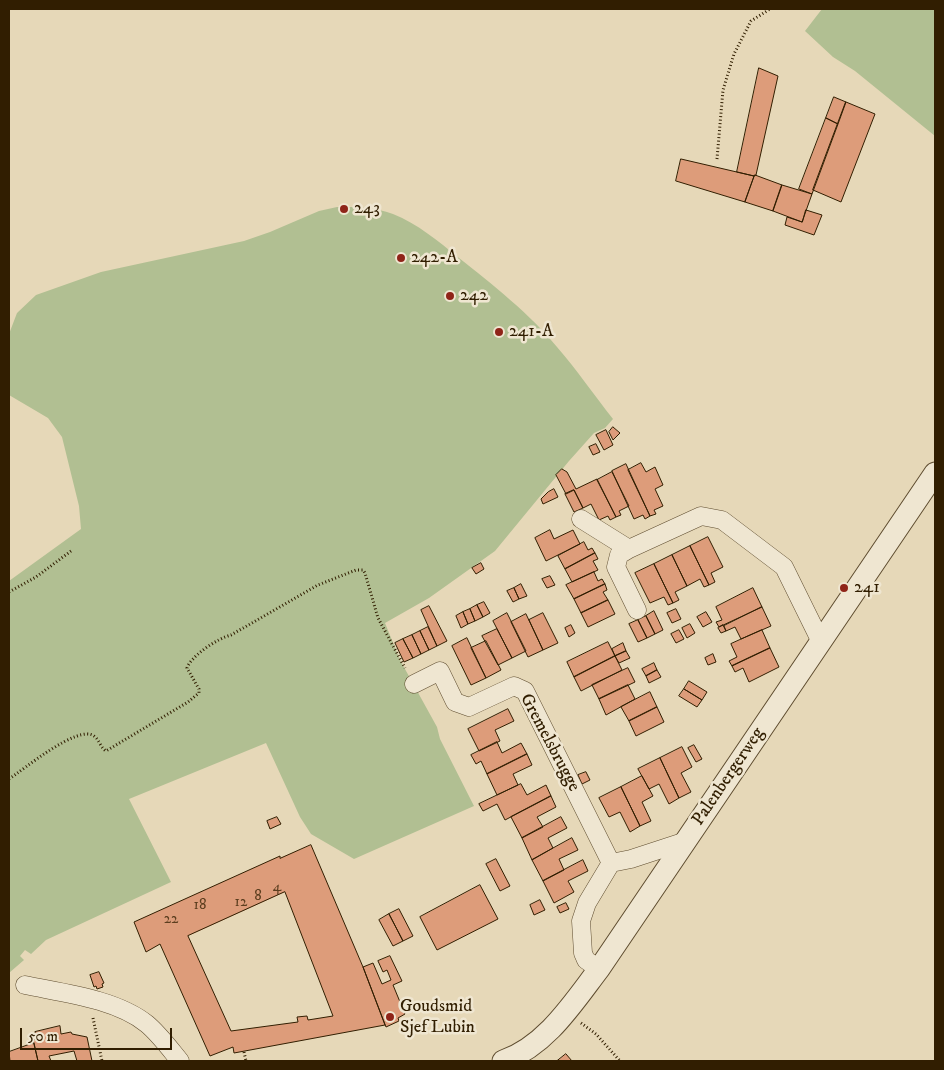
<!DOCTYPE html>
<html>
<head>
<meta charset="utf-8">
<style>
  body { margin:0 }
  #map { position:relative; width:944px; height:1070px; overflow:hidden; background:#e6d8b8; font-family:"IM FELL DW Pica",serif }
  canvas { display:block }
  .frame { position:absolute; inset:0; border:10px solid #311e01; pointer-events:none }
  .scale { position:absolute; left:20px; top:1028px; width:152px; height:22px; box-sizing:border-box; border:2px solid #311e01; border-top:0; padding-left:6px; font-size:15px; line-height:18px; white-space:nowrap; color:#311e01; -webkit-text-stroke:4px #efe6d1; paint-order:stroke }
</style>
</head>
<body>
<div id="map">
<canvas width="944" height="1070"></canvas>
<div class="frame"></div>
<div class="scale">50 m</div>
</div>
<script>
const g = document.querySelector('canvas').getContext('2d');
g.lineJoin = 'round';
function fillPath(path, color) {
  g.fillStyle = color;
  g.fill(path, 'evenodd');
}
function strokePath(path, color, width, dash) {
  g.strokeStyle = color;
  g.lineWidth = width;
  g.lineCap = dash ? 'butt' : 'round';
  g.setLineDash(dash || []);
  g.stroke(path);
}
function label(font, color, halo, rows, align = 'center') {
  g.font = font + ' "IM FELL DW Pica",serif';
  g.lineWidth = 5;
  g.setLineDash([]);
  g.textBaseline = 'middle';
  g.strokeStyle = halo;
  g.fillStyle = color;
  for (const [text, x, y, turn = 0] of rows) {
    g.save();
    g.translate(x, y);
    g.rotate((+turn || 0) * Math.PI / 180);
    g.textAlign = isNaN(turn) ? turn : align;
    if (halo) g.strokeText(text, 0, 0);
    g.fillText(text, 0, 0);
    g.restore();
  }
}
const green = new Path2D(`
  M822,9H935V136L855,71L833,57L805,31Z
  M337,207C355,207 375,207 393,214C418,224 438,241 459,258C491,283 531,315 557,347C577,370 594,395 613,419L605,428L594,433L569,461L495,551L429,598L385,623L400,660L437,727L440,739L474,806L354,859L311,834L300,817L266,743L129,799L171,882L46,940L31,954L25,950L20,956L24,960L9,973V581L81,529L79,506L62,437L48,418L9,395V334L17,313L36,295L101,272L244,241L270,232L319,211Z`);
const building = new Path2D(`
  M759,68L778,76L756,175L754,176L737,172Z
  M834,97L846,102L838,124L826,118Z
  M846,102L875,114L841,202L813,190Z
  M826,118L838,124L812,194L799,189Z
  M681,159L754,176L745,202L676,181Z
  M755,175L782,185L773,211L745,202Z
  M782,185L812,194L802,222L773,211Z
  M806,210L822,215L814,235L785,225L787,217L802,222Z
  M613,427L620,433L613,440L609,432Z
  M606,430L613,445L604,450L596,435Z
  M596,444L600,452L593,455L589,447Z
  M641,463L646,472L655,467L663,485L655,489L663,506L654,510L656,514L650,516L628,470Z
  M626,464L650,516L645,519L643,515L634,519L612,471Z
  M562,469L567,472L576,489L597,479L616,517L610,520L608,516L599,520L591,504L583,508L574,490L566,494L556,475Z
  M612,472L629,506L619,511L621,515L616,517L597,480Z
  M554,489L558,497L543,504L541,499L548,492Z
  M574,490L583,508L574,512L565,494Z
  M550,530L554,539L573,530L580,544L546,561L535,538Z
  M708,537L723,567L711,573L715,582L709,585L690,546Z
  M584,542L588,550L592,548L595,553L565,569L558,556Z
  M690,546L709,585L704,587L700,579L687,586L672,555Z
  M595,553L598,559L593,561L598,570L572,582L565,569Z
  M672,555L687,586L675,592L679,600L673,603L654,564Z
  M481,563L484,569L476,574L472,568Z
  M654,564L673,603L668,605L664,597L650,603L635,573Z
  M594,572L598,581L602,579L605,584L574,599L566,585Z
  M550,576L555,585L547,588L542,579Z
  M521,584L527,596L519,599L514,588Z
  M605,584L607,590L603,592L608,600L581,613L574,599Z
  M514,588L519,599L513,602L507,591Z
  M753,588L762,607L719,627L716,622L722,620L716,607Z
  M608,600L615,614L588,627L581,613Z
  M484,602L490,613L483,617L477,605Z
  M477,605L483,617L475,621L470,609Z
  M429,606L447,641L437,646L421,610Z
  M762,607L771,626L741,639L735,627L726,631L724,626Z
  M470,609L475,621L468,624L463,612Z
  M676,609L681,619L672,623L667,613Z
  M654,611L663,630L655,634L646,616Z
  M463,612L468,624L461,628L456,616Z
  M706,612L712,622L703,627L697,617Z
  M507,613L526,651L512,658L493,621Z
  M543,613L558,643L543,650L529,620Z
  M526,614L543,650L528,657L511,622Z
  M646,616L655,634L647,638L638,620Z
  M638,620L647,638L638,642L629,624Z
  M690,624L695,633L687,638L682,628Z
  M571,625L575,633L569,637L565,628Z
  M723,625L726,631L721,633L718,628Z
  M428,627L437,646L429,650L420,631Z
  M497,629L512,658L498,665L482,636Z
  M679,630L684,639L676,643L671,634Z
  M762,630L770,648L732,666L729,661L737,657L731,644Z
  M420,631L429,650L421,654L412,635Z
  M412,635L421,654L413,658L403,639Z
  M467,638L486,678L471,685L452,646Z
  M403,639L413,658L404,662L395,643Z
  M486,641L501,670L486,678L471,648Z
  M608,642L615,656L574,677L567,662Z
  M623,643L626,651L615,656L612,649Z
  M770,648L779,667L749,682L743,668L735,672L732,666Z
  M626,651L630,658L619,663L615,656Z
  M713,654L716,662L708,665L705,658Z
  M615,656L622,670L581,691L574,677Z
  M654,663L657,670L646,676L642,669Z
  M628,668L635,682L599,699L592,685Z
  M657,670L661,677L649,683L646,676Z
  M689,681L707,692L702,700L684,689Z
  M628,685L635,699L606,715L599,699Z
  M684,689L702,700L697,707L679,696Z
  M650,692L657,707L629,721L621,707Z
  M657,707L664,722L636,736L629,721Z
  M508,709L514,721L495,730L500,741L479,751L468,729Z
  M497,742L502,753L521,743L527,754L487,774L481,761L476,764L471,755Z
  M694,745L702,759L696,762L688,748Z
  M682,747L692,767L681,773L691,792L679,798L660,758Z
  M527,754L532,765L513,774L518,785L497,795L487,774Z
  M660,758L679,798L669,804L659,784L649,789L638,769Z
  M586,772L590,780L582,784L578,775Z
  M642,776L653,796L642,802L651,821L640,826L621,787Z
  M521,784L527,795L546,785L551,796L505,820L497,804L483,811L479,804Z
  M621,787L640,826L630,832L620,812L609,817L599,798Z
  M551,796L556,807L537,817L543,827L522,838L511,817Z
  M277,817L281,824L270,829L267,821Z
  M561,817L567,828L548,838L553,848L532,860L522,838Z
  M572,838L578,850L559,859L564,870L543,881L532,860Z
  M311,845L363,967L385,1025L234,1053L233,1047L210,1056L160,944L146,952L134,922L280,856V858ZM285,892L333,1016L308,1020L307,1016L297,1017L298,1022L231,1031L188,936Z
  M496,859L510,886L500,891L486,864Z
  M583,860L588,871L568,881L574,892L554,903L543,881Z
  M480,885L498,919L437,950L420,917Z
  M540,900L545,910L534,915L530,905Z
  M566,903L569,909L560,913L557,907Z
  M399,909L413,936L403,941L389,914Z
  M389,914L403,941L393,946L379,920Z
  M390,956L402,981L393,985L405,1014L398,1018L399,1021L386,1027L363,967L373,963L382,984L391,980L387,970L383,972L378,961Z
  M99,972L104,983L102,984L103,987L97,989L96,986L94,987L90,975Z
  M60,1026L61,1034L71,1032L72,1034L87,1037L92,1061H77L74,1051L49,1056L51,1061H38L33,1040L37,1039L35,1032Z
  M34,1043L38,1061H10L9,1052Z
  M566,1054L572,1061H557Z`);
const path = new Path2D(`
  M717,159L723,90L734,54L751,21L770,9
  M9,592L36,577L71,551
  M9,779C23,770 78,724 94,736C99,739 100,747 106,751L188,702L199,693V689L187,668C191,656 218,638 231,635L318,585L356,570H363L365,573L378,618L405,668
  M93,1018L102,1061
  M581,1023L596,1034L620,1061
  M244,1052L246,1061`);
const minor = new Path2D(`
  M581,519L629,549L701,516L722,520L784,567L821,642
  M629,549L619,555L616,567L637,610
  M414,684L440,671L455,702L469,707L514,686L525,691L611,863
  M599,969L586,960L583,953L581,921L587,903L611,863L631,859L686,841
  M25,985C63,993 116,999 147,1024C159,1034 170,1049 180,1061`);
const tertiary = new Path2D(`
  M503,1061C546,1046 573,1003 599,969L935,473`);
const markers = [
  [344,209,5,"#8f2418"],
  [401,258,5,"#8f2418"],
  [450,296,5,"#8f2418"],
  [499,332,5,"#8f2418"],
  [844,588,5,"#8f2418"],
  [390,1017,5,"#8f2418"]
];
const numberNames = [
  ["4",277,888],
  ["8",258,897],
  ["12",241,903],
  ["18",200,906],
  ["22",171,920]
];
const poiNames = [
  ["243",354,209],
  ["242-A",411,258],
  ["242",460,296],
  ["241-A",509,332],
  ["241",854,588],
  ["Goudsmid",400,1007],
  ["Sjef Lubin",400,1028]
];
const streetNames = [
  ["Gremelsbrugge",549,743,62],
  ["Palenbergerweg",729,777,-56]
];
fillPath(green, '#b1bf92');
fillPath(building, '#dd9c7a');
strokePath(building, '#311e01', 1);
strokePath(minor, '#5e4c2f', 19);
strokePath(tertiary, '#5e4c2f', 23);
strokePath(path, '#311e01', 3, [1, 2.5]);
strokePath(minor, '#efe6d1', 18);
strokePath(tertiary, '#efe6d1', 21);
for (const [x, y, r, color] of markers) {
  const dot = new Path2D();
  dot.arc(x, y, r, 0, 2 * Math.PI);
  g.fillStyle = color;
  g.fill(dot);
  strokePath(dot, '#efe6d1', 2);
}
label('15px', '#5c3e1f', null, numberNames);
label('18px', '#311e01', '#efe6d1', poiNames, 'left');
label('18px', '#311e01', '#efe6d1', streetNames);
</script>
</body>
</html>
